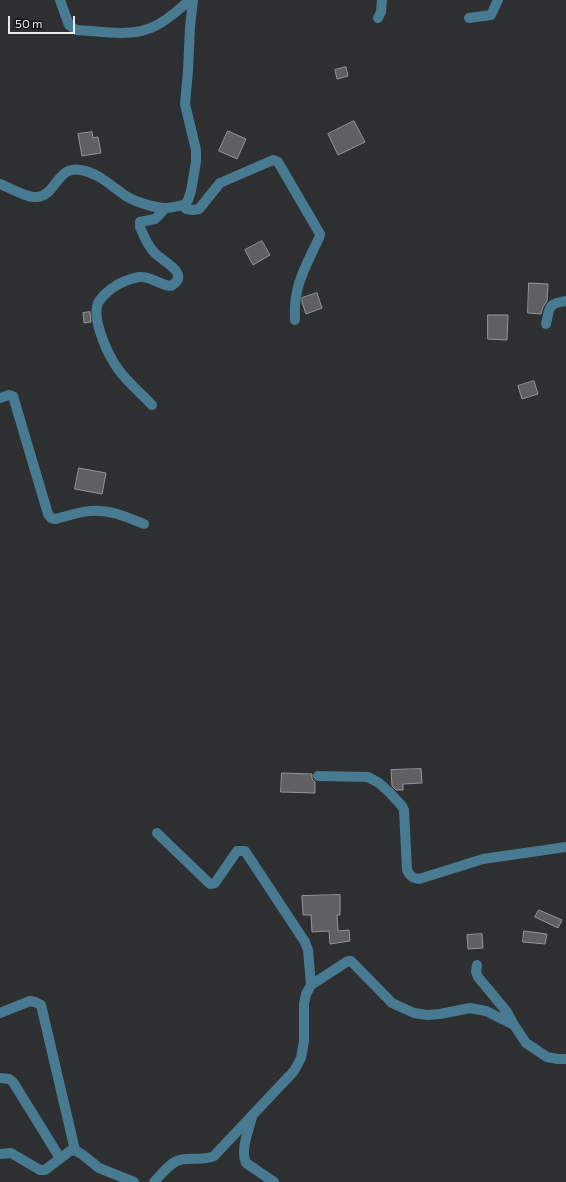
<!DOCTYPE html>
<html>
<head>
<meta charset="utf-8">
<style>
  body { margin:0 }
  #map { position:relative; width:566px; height:1182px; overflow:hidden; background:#2d2f31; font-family:Commissioner,sans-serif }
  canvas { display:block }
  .scale { position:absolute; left:8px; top:16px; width:67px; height:18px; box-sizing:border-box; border:2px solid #e8e9ea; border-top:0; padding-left:5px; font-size:12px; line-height:14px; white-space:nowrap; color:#e8e9ea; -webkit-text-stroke:3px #161718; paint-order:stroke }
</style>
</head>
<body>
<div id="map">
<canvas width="566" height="1182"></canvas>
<div class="scale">50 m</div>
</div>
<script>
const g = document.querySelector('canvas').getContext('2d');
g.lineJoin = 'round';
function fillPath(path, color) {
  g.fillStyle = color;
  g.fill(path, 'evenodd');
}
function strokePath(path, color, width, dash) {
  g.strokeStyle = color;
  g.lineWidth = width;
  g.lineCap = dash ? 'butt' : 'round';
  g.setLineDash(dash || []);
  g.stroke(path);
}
const building = new Path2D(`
  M346,67L348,76L337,79L335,70Z
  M354,121L365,142L338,155L328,134Z
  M228,131L246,139L237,159L219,151Z
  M92,132L93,138L98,137L101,153L82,156L78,134Z
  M262,241L270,255L253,265L245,250Z
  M529,283L548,284L547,301L543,307L541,314L528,313Z
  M317,293L322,308L306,314L302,302V298Z
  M90,312L91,322L84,323L83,313Z
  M488,315H508L507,340L488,339Z
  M534,381L538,394L522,399L518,386Z
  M79,468L106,473L102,494L75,489Z
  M421,769L422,783L403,784V790H396L392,786L391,770Z
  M282,773L312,774V779L315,782V793L281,792Z
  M340,895V915H337L338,931L349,930L350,941L330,944L329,931L312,932L311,915H303L302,896Z
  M539,910L562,920L558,928L535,917Z
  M524,931L547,934L545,944L523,942Z
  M482,934L483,948L468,949L467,935Z`);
const minor = new Path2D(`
  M60,0L69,25L76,30C101,31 132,38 155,26C168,20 179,9 190,0
  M378,18L381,12L382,0
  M469,18L491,15L498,0
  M0,184C10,188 27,198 37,197C56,196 57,165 81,170C98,173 109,184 123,194C132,201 154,208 166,208C172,208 178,206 184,205L188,200L191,191L196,162V150L185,104L188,71L190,27L193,0
  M184,205L186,209L193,210L199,209L220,183L273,160L278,162L320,234L319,238C305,268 293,286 295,320
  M546,324C550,307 547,304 566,301
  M0,398L9,395L13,396L48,514L51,518L56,519C67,516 78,512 90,511C109,509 127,517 144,524
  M152,405C139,391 122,378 113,361C105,348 92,317 98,303C101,297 106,293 111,289C119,283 128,279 139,277C152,276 161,286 171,286C192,273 161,261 154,252C147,245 144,236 140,227V222L155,219L162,212L165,208
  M318,776L368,777L379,783L389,792L402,806L404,810L407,870C410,876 412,878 419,879L483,859L566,847
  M157,833L210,884L215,883L237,851H245L305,942L308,950L311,985
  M477,965L476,972L478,977L507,1012L514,1025
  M0,1013L30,1001L35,1002L41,1005L75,1150
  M0,1078L9,1079L13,1082L60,1158
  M252,1117C249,1129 240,1151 246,1163L274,1182
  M0,1154L11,1153L40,1170H45L70,1151L75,1150L83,1155L99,1168L134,1182
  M154,1182C161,1175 170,1162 180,1160C192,1157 203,1161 214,1156L294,1071L301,1058L304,1041V1004L306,994L311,985L348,961H351L392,1003L414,1013L427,1015L440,1014L470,1008L486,1011L514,1025L526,1043L547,1057L558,1059H566`);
fillPath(building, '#606063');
strokePath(building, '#959699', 1);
strokePath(minor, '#487a91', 10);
</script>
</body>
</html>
